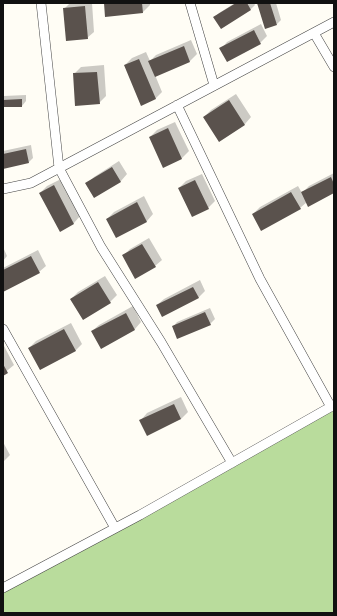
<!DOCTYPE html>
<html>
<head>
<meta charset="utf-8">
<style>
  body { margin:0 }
  #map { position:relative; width:337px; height:616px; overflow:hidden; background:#fffdf5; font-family:"Source Serif 4",serif }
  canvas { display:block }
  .frame { position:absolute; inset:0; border:4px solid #111; pointer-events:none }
</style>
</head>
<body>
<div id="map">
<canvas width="337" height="616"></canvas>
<div class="frame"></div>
</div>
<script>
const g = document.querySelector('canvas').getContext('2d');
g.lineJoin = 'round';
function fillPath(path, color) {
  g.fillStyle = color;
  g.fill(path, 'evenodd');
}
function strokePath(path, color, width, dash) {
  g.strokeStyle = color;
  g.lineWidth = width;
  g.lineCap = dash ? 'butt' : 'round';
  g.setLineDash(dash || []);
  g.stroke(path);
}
const forest = new Path2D(`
  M334,410V613H3V591Z`);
const shadow = new Path2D(`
  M70,3H92L94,32L87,38L64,9Z
  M105,3H150V5L143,12Z
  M235,3H254L255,5L251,9L214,18L219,13Z
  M258,3H276L281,20L277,24Z
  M261,24L267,36L260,43L221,49L227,42Z
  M191,40L197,54L190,61L155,75L162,92L155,99L125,65L132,58L146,52L150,61L156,55Z
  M104,65L106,96L99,103L74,74L81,67Z
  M236,94L251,117L245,124L220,140L204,117L211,110Z
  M26,95V101L22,106H3L4,96Z
  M175,122L189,151L182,158L164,166L150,137L157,130Z
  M31,145L33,158L29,162L3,168V151Z
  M119,161L127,174L121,181L94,196L87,184L94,177Z
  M334,173V192L307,202L300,208L253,214L260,207L298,186L302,193L309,186Z
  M202,174L215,201L208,208L179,188L186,181Z
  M61,179L80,216L74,223L60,230L40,193L47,186Z
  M144,196L153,214L147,221L117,237L107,219L114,212Z
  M149,238L162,260L155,266L124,255L130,249Z
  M3,247L7,256L3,261Z
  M38,250L46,266L39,272L3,291V268Z
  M105,276L117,295L110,302L83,319L71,299L78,292Z
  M200,280L205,291L198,298L157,305L164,299Z
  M133,306L141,322L135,329L101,347L92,331L99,325Z
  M210,308L215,319L210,324L173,327L177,322Z
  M71,323L82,344L75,351L29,348L36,341Z
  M3,344L14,365L3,374Z
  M181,397L188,412L181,419L147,434L141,420L147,413Z
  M3,442L10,455L3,462Z`);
const building = new Path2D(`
  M104,3H142L143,13L105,17Z
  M236,3H247L251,10L221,29L213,17Z
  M257,3H270L277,25L265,29Z
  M85,6L88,39L66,41L63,8Z
  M254,30L261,44L227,62L219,48Z
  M184,46L190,62L155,77L148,61Z
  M139,59L156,99L141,106L124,65Z
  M97,72L100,104L75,106L73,73Z
  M22,99V107H3V100Z
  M229,100L245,125L219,142L203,117Z
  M168,128L182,159L163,168L149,137Z
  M26,149L29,163L3,169V154Z
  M112,167L121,182L94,198L85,183Z
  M331,177L334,184V193L308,207L301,192Z
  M195,180L209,209L192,217L178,188Z
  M54,185L74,224L60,232L39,193Z
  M291,192L301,209L261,231L252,214Z
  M137,202L147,222L116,238L106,219Z
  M142,244L156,267L135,279L122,255Z
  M31,256L40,273L3,292V270Z
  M98,282L111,303L83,320L70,299Z
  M193,287L199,298L162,317L156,305Z
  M205,312L211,325L177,339L172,326Z
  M126,313L135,330L101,349L91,331Z
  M64,329L76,351L40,370L28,348Z
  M3,364L8,373L3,376Z
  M174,404L181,419L147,436L139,420Z`);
const minor = new Path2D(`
  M41,3L59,168L101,247L161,342L232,463
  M190,3L214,85
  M314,33L334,67
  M177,105L260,279L331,407
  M3,189L31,183L334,22
  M3,329L115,528
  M3,588L140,515L334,405`);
fillPath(forest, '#b9dc9c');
fillPath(shadow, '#0003');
fillPath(building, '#5a524d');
strokePath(minor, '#444', 10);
strokePath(minor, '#fff', 9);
</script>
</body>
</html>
